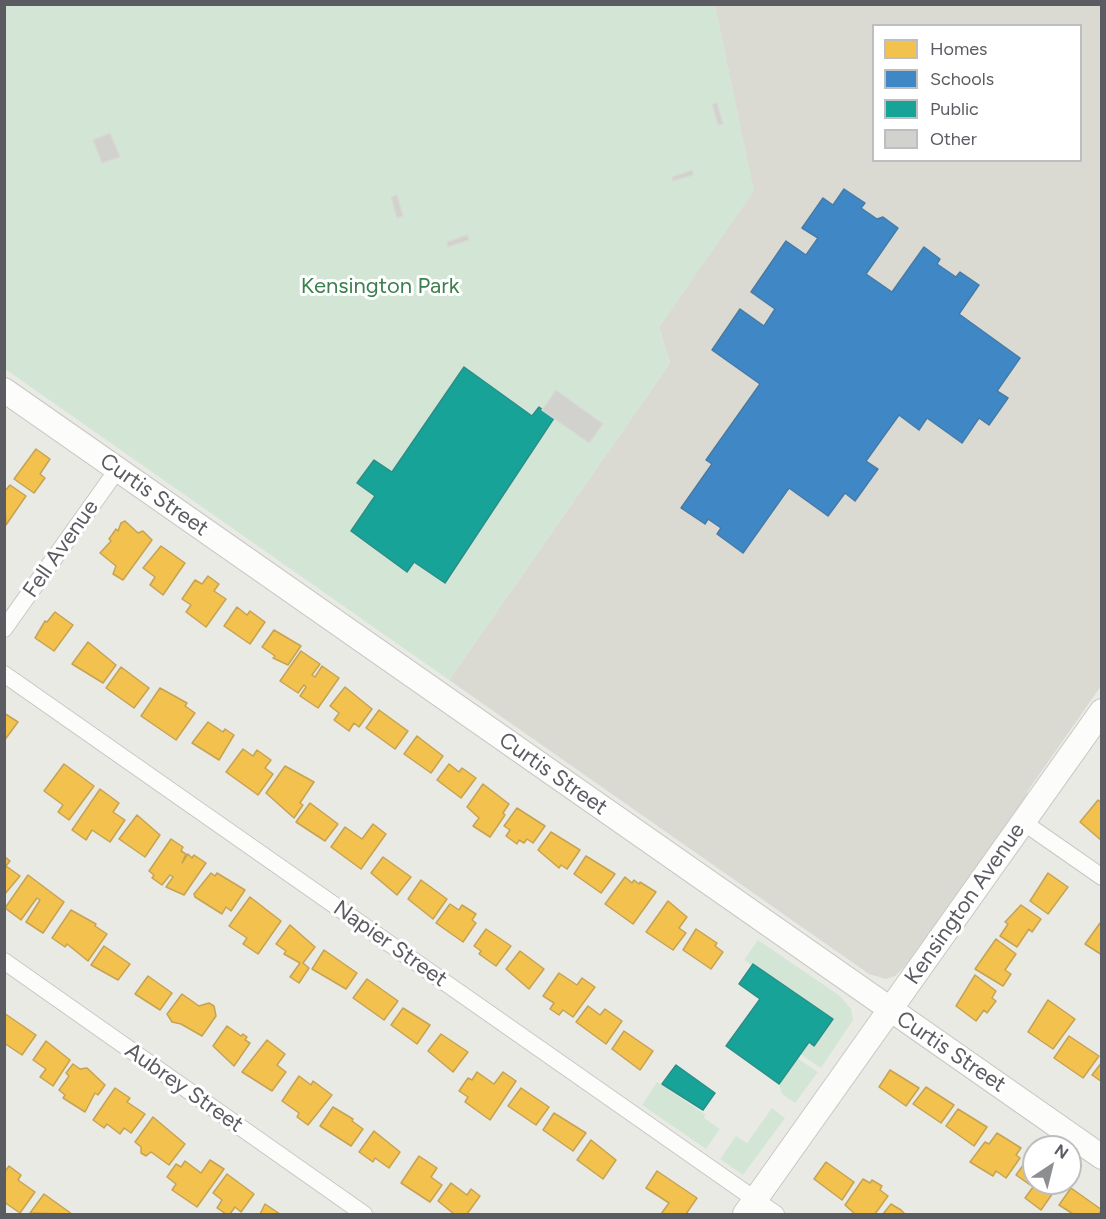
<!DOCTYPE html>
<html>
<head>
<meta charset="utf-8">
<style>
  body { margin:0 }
  #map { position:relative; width:1106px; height:1219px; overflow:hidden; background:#eaeae5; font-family:Figtree,sans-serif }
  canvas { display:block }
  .frame { position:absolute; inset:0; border:6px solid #5b5c62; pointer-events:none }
  .legend { position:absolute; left:872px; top:24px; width:210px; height:138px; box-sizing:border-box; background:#fff; border:2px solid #bdbec0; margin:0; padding:8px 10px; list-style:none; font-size:18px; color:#5b5c62 }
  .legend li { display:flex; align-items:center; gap:12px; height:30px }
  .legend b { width:30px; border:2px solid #bdbec0 }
  .north { position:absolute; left:1022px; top:1135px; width:60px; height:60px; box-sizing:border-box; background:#fff; border:2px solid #bdbec0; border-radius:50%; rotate:35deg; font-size:16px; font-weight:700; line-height:24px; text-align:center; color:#5b5c62 }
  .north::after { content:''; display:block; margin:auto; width:21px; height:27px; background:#8d8e90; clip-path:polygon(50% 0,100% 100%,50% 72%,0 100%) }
</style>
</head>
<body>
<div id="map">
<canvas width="1106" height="1219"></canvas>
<div class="frame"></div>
<ul class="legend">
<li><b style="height:16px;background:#f2c14e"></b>Homes</li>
<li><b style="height:16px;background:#3f88c5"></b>Schools</li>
<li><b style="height:16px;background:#17a398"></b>Public</li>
<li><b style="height:16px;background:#d1d1ce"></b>Other</li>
</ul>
<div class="north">N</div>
</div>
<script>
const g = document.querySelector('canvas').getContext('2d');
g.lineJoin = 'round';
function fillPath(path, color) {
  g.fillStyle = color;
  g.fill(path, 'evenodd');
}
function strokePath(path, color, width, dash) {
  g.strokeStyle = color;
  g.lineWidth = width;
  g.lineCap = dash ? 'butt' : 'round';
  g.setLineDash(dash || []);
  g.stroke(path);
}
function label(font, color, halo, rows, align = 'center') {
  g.font = font + ' Figtree,sans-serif';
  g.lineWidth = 6;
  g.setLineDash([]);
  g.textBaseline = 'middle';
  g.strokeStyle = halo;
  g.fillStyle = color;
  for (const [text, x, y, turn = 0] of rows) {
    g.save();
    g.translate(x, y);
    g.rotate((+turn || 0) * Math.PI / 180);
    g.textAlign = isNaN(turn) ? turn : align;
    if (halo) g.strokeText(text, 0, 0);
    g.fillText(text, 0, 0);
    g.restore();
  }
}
const education = new Path2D(`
  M715,5H1101V686L1027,792V799L994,847L904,967L895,976L886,979L869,974L449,680L670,363L659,327L753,191ZM874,26H1080V160H874Z`);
const green = new Path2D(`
  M4,5H715L754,191L659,327L670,363L449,680L5,369Z
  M758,940L840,996L851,1009L853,1020L821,1068L800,1054L809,1042L815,1045L833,1019L744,960Z
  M797,1058L818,1072L795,1103L782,1094L779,1084Z
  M657,1082L706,1115L704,1118L720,1129L706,1149L642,1105Z
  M772,1108L785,1118L743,1175L720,1159L736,1136L747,1143Z`);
const homes = new Path2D(`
  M36,449L50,459L40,474L45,478L34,493L14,479Z
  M10,485L26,496L6,525L4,492Z
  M125,521L138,533L143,531L152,540L123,580L113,574L116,566L100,553L111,541L109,539L116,529L118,531L121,523Z
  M161,546L185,563L163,595L150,585L155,577L143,568Z
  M208,576L219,584L214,591L226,599L206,627L186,612L191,605L182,599L195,580L202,584Z
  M237,607L247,615L250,611L265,622L250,644L224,626Z
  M55,612L73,625L54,651L35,638L45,621L47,622Z
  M274,630L301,646L288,665L273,658L275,656L262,647Z
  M88,642L116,665L103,683L72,664Z
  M301,651L320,664L312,675L315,677L322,666L339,678L318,708L300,696L306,687L304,685L298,693L280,681Z
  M121,667L149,688L134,708L106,688Z
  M345,687L372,709L359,727L354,723L349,731L334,720L339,713L330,706Z
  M160,688L187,703L185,706L195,713L176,740L141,716Z
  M379,710L408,731L395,749L366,728Z
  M4,713L18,722L4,741Z
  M208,722L223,732L225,729L234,735L219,760L192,743Z
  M417,736L443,756L431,773L404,754Z
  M243,749L253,756L257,750L271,760L265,768L273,774L258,795L226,772Z
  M64,764L94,786L69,820L58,812L63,805L44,791Z
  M449,764L459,772L462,768L476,778L461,798L437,780Z
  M285,766L314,782L300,803L303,805L294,818L266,793Z
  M483,784L509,804L503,813L505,815L490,837L473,826L479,818L467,807Z
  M100,789L119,803L113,812L125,820L110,842L92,830L86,840L72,830Z
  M1098,800L1102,803V841L1080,822Z
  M310,803L338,824L325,841L296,822Z
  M517,808L545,826L533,843L527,839L524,843L519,840L517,844L506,836L510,830L504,826Z
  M137,815L160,835L145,857L119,839Z
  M373,824L386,834L361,869L331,847L345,827L362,839Z
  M551,832L580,850L567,869L561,865L559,868L538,850Z
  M171,839L183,847L181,851L186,854L182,863L188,854L192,858L194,855L206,863L184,895L166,887L173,877L170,875L162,885L152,878L154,875L149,871Z
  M4,856L10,861L6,866L20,876L4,895Z
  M586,856L615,874L601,893L574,874Z
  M383,857L411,877L397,895L371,873Z
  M211,873L215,876L217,873L245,890L231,911L226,907L222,914L195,897L194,894Z
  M1048,873L1068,887L1048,914L1030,901Z
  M28,875L64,902L43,933L26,922L40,900L37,898L21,920L5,908Z
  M625,877L632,883L634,880L639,884L640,882L656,892L633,924L605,904Z
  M421,880L447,899L433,919L408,899Z
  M250,897L281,921L258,954L243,944L247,938L229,926Z
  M668,901L687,917L679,928L686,933L673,950L646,932Z
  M450,904L459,910L462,905L476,914L472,920L476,923L463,942L436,923Z
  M1021,905L1041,919L1032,932L1029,929L1017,947L1000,936L1008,924L1005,922Z
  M71,910L96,924L95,926L107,934L88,961L67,944L65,947L52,938Z
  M1100,923L1102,924V955L1085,944Z
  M290,925L315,947L303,963L309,968L299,983L290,977L300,963L284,954L286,951L276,944Z
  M486,929L511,946L496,966L479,954L481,951L474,946Z
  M696,929L717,943L715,946L723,952L711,969L683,950Z
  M996,939L1016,954L1005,970L1011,974L1003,986L975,969Z
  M104,946L130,964L118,980L91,965Z
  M324,950L357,973L346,989L312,969Z
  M520,951L544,969L529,989L506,969Z
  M559,973L577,985L582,978L595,987L573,1017L563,1010L559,1015L550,1009L554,1003L543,996Z
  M975,975L996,991L992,998L996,1001L987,1013L984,1010L976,1021L956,1006Z
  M148,976L172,993L160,1010L135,994Z
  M367,979L398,1001L384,1020L353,998Z
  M182,994L199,1006L209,1003L214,1006L216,1016L202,1036L181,1024L172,1022L167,1014Z
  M1048,1000L1075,1019L1053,1049L1028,1032Z
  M588,1006L600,1015L605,1009L622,1021L606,1044L576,1022Z
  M403,1008L430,1025L417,1044L391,1025Z
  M4,1013L36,1035L22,1055L4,1043Z
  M227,1026L241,1036L243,1034L247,1037L245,1040L250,1043L234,1066L213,1046Z
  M624,1031L653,1051L640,1070L612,1049Z
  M441,1034L468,1052L453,1072L428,1051Z
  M1069,1036L1099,1056L1083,1078L1054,1058Z
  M267,1040L285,1054L277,1065L286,1072L272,1091L242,1072Z
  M46,1041L70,1060L53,1086L40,1077L46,1069L33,1060Z
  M1102,1062V1082L1092,1075Z
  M73,1064L80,1069L87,1068L105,1085L98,1095L95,1093L85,1112L63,1098L65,1095L59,1090L69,1076L66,1073Z
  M890,1070L919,1088L906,1106L879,1087Z
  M477,1072L494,1084L503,1072L516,1081L490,1120L465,1102L468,1097L459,1091L468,1078L472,1080Z
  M299,1076L311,1085L313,1081L332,1095L308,1125L297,1117L299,1113L282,1101Z
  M926,1087L954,1105L941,1123L913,1104Z
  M115,1088L130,1098L127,1102L145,1114L131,1133L124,1128L120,1134L107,1124L104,1128L93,1120Z
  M521,1088L549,1107L536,1125L508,1106Z
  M333,1107L353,1119L352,1121L363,1129L351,1146L320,1126Z
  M958,1109L987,1127L974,1146L946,1126Z
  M554,1113L586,1133L573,1151L543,1130Z
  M153,1117L185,1144L169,1165L151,1152L146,1156L141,1153V1147L135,1142Z
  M374,1131L400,1152L389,1168L375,1158L373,1162L359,1152Z
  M997,1133L1021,1148L1016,1155L1020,1158L1006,1178L996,1171L993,1176L970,1162L985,1142L989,1144Z
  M591,1140L616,1160L603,1179L577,1160Z
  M419,1156L437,1168L431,1177L442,1185L430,1202L401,1183Z
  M1029,1157L1034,1160V1183H1060L1041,1210L1025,1198L1033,1187L1016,1175Z
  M210,1160L224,1169L197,1207L172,1190L176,1184L167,1177L176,1164L181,1167L185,1161L201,1173Z
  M826,1162L854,1182L842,1200L814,1179Z
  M9,1166L21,1175L18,1180L35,1192L20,1213L4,1202V1173Z
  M657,1171L697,1198L686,1214H661L669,1203L646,1188Z
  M227,1174L254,1194L241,1212L235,1207L230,1214H226L217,1208L222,1200L213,1193Z
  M863,1179L870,1183L872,1180L882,1186L880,1190L888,1196L875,1214H855L845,1205Z
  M451,1183L467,1195L471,1189L480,1196L467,1214H454L438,1201Z
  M1071,1188L1102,1210L1098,1214H1073L1059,1205Z
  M44,1194L72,1214L30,1213Z
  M265,1204L280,1214H260Z
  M891,1204L901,1210L905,1214H883Z`);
const schools = new Path2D(`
  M844,189L865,203L861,208L877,219L883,217L898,228L866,274L892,292L924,247L940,259L937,264L956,277L960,272L979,285L959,314L1020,358L997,391L1008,398L989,425L979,418L962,443L927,418L919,430L899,415L866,461L878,469L855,501L845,493L828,516L789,488L743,553L717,534L721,528L708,519L705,524L681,508L712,464L706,460L760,384L712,350L740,309L764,326L775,309L751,292L786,241L806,255L818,238L802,228L823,198L833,205Z`);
const public = new Path2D(`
  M464,367L532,416L539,407L554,418L445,583L414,562L407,572L351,531L375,496L357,483L374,460L392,472Z
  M753,964L833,1019L814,1046L809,1042L779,1084L726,1046L760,999L739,984Z
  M676,1065L715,1093L703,1110L662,1084Z`);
const building = new Path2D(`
  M717,103L723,124L718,125L712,104Z
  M110,133L120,157L102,163L93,140Z
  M692,170L693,175L673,181L672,177Z
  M397,195L403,216L397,218L391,197Z
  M467,235L469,240L448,247L447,242Z
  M556,390L603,424L589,443L542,410Z`);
const street = new Path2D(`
  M4,629L117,470
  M4,674L776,1214
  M1023,822L1102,877
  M4,961L364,1214`);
const secondary = new Path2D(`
  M4,390L1102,1157
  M745,1214L1102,711`);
const parkNames = [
  ["Kensington Park",380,287]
];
const streetNames = [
  ["Curtis Street",154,495,35],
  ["Fell Avenue",61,549,-55],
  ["Curtis Street",553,774,35],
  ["Kensington Avenue",965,904,-55],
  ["Napier Street",390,944,35],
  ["Curtis Street",951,1052,34],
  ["Aubrey Street",184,1088,35]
];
fillPath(education, '#dadad3');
fillPath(green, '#d3e6d6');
fillPath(homes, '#f2c14e');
strokePath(homes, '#c5a354', 1.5);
fillPath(schools, '#3f88c5');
strokePath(schools, '#477ba7', 1.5);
fillPath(public, '#17a398');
strokePath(public, '#2b8e88', 1.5);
fillPath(building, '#d1d1ce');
strokePath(building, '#d9d9d4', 1.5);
strokePath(street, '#c7c7c5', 18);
strokePath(secondary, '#c7c7c6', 26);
strokePath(street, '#fcfcfb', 16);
strokePath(secondary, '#fcfcfb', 24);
label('22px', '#3c804f', '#fff', parkNames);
label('22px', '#5b5c62', '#fff', streetNames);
</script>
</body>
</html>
